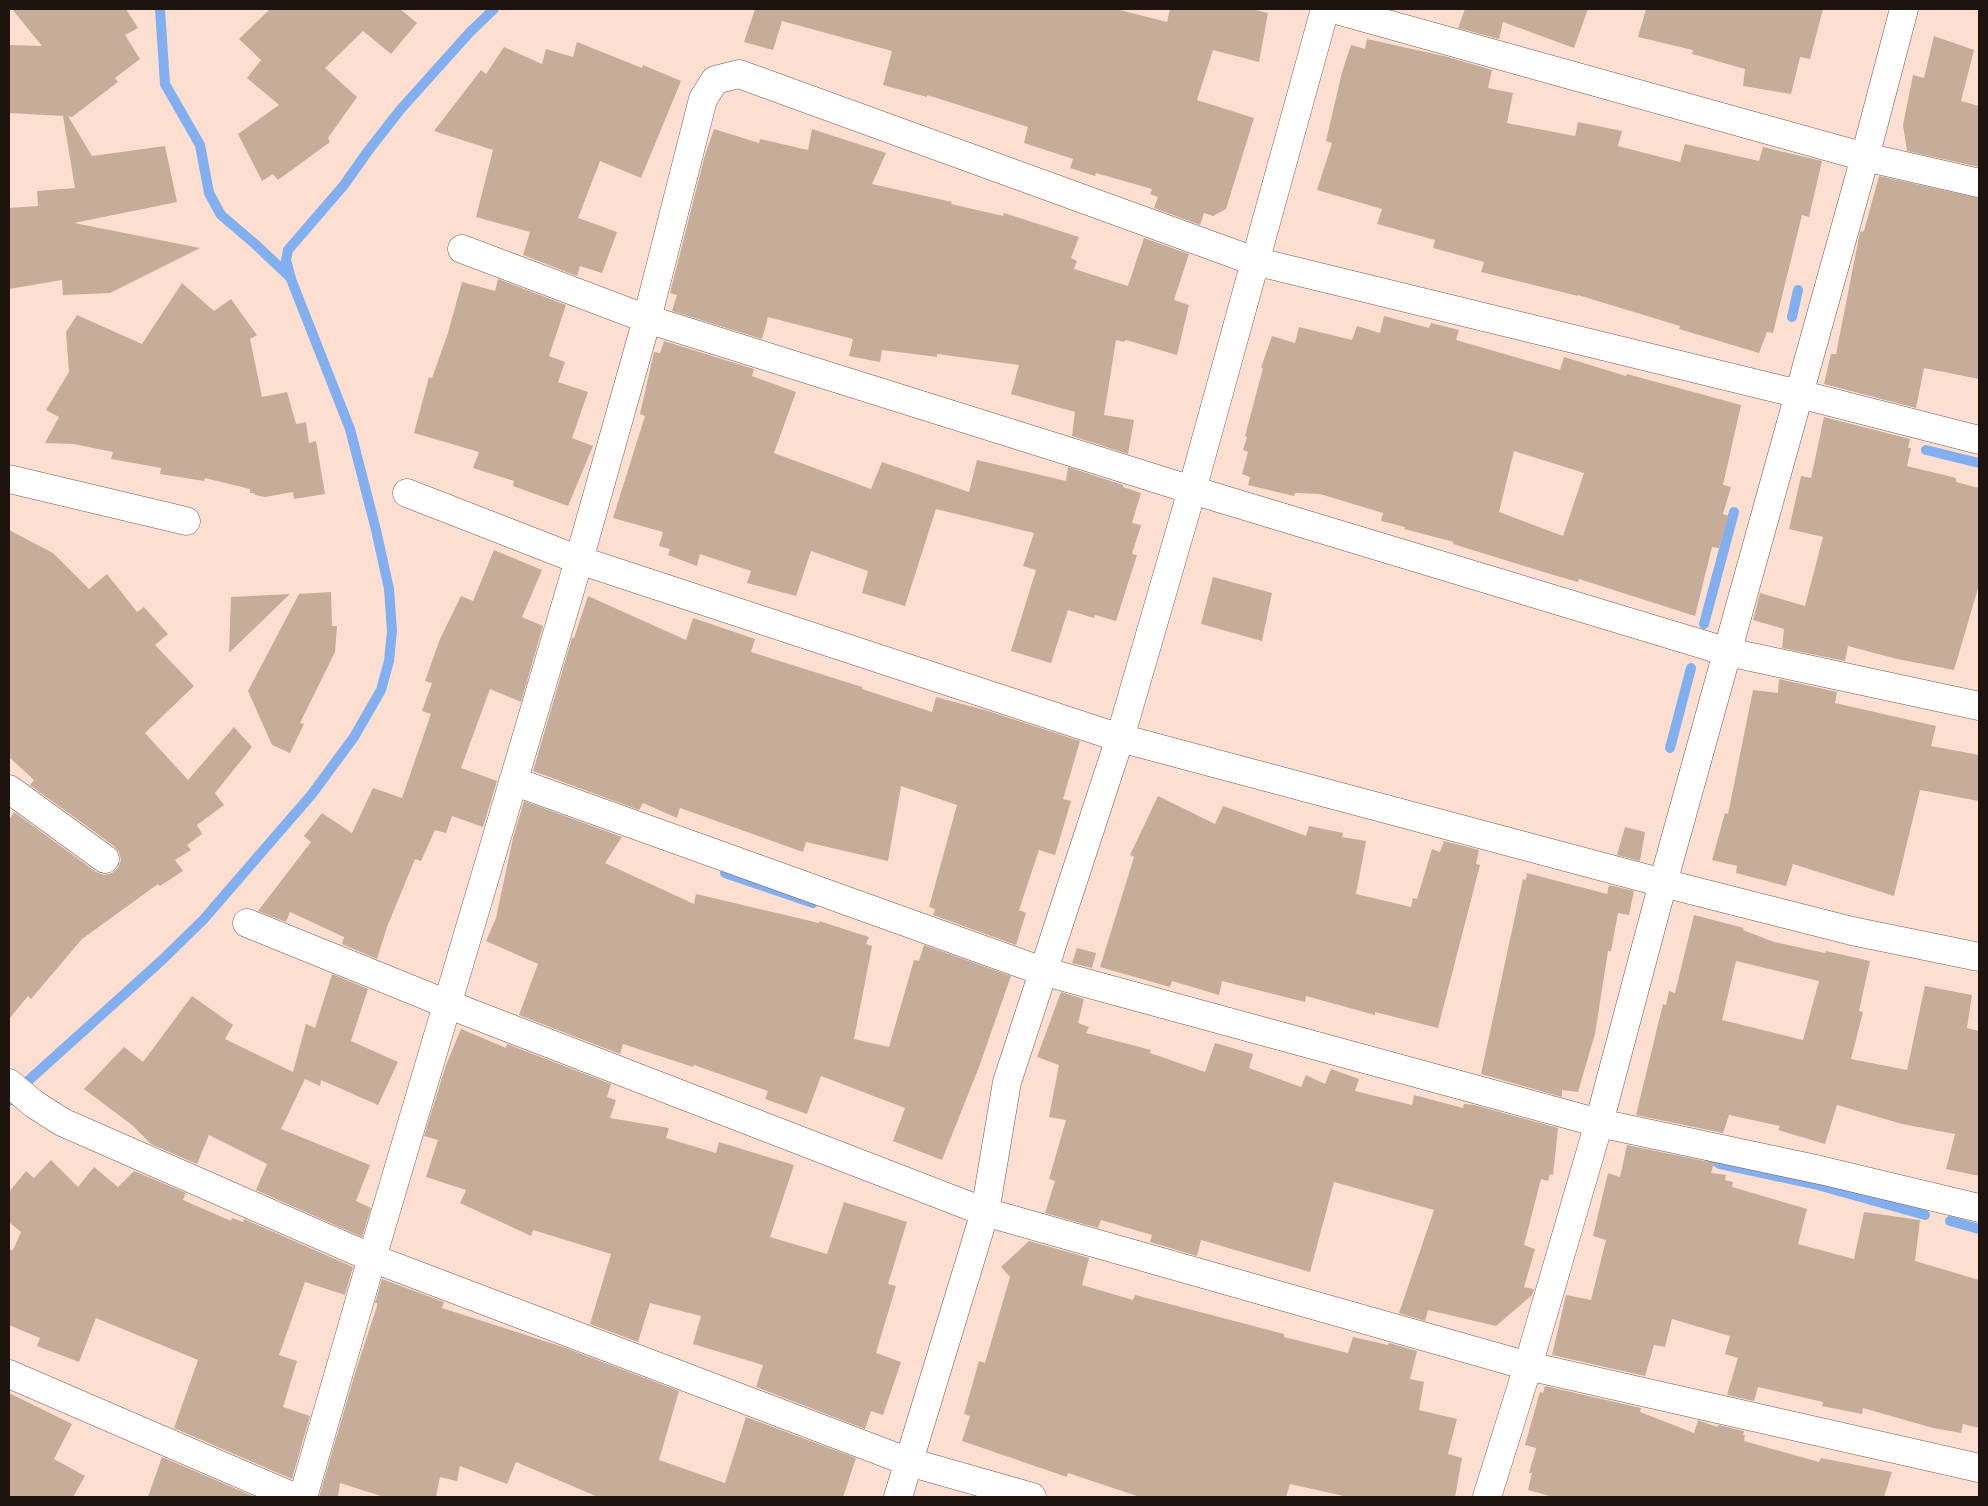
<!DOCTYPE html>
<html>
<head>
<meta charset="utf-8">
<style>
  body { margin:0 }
  #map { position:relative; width:1988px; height:1506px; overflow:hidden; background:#fddfd1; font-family:Jost,sans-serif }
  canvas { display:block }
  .frame { position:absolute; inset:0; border:10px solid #1d130f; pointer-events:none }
</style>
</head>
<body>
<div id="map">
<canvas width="1988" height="1506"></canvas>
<div class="frame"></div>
</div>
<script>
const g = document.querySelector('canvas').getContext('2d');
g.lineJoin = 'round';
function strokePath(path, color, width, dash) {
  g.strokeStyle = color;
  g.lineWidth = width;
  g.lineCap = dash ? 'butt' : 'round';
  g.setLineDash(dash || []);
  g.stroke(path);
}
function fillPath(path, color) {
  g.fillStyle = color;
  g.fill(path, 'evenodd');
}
const stream = new Path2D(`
  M160,9L165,84L200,145L209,193L221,215L255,244L291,278
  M1792,317L1798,290
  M1926,450L1979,463
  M1704,624L1734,512
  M1670,748L1691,668
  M725,873L813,903
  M9,1101L29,1080L161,961L203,920L312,794L354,737L381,690L389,661L392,631L389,589L376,530L350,429L291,279L286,260L288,250L344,185L368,151L400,110L470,32L494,9
  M1704,1154L1720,1164L1814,1184L1925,1215
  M1950,1221L1979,1229`);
const building = new Path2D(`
  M12,9H126L138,28L125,35L140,59L115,78L118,82L72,117L68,116L92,156L165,146L177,202L74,223L200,248L110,293L63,295L62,280L9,289V208L38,206L37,191L75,188L63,116L9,113V45L42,46Z
  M270,9H400L417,23L391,54L363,31L325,68L357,97L328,138L330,142L278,180L273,174L262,181L238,134L279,105L247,78L261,60L239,39Z
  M755,9H1116L1167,22L1170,9H1252L1268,13L1259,62L1213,50L1197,100L1254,118L1226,209L1213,216L1204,213L1200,225L1154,208L1158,197L1150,194L1152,189L1096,173L1095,176L1070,168L1073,159L1024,143L1028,127L927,95V97L883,85L892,51L782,21L773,50L744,42Z
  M1465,9H1588L1574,48L1503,22L1499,39L1458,28Z
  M1646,9H1823L1810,59L1800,57L1791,94L1743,86L1745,69L1692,54L1693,50L1638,37Z
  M1934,36L1974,50L1961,101L1979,106V167L1907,151L1903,125L1913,75L1924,78Z
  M1367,39L1448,57L1492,70L1488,88L1513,93L1507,123L1575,136L1578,122L1622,131L1618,146L1680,162L1685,144L1759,161L1763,147L1822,161L1809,217L1802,215L1773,333L1767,332L1759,353L1679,329L1680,326L1578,295V296L1481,272L1484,262L1433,248L1435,240L1377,224L1382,209L1317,190L1332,143L1326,141L1342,72L1351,45L1365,49Z
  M577,42L642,68L643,65L681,81L641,178L600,161L578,218L617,232L602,273L580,266L577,276L523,255L530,232L476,217L493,150L434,131L481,70L486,74L504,47L542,64L546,49L573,57Z
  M714,129L759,143L760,139L808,150L812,129L886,153L872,184L952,202L951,204L1003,216L1004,213L1079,237L1071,258L1077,261L1074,269L1128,286L1144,238L1189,254L1174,300L1189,305L1177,355L1126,340L1124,342L1116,340L1104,415L1134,420L1128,454L1072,436L1075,412L1011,394L1019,365L937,354V357L882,350L880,362L849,356L853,339L768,317L762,339L672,311L677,295L670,293L705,155Z
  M1879,176L1979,198V379L1924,368L1916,408L1824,384L1831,354H1836L1860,232L1864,231Z
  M498,279L566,305L549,356L565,362L558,382L588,392L572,438L593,446L568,506L513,486L514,481L473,468L479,452L414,433L429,377L432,378L448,333L462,282L495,291Z
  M182,283L214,311L231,299L257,335L250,339L262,397L287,392L296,424L306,422L309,443L316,441L325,494L294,499L293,492L265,497L255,495L254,493H250V489L205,478L204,481L160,474L161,468L111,459L113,452L74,444L45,443L59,417L46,410L69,372L66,332L77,315L142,344Z
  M1384,316L1429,328L1431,323L1459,330L1456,340L1560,370L1564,357L1626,376L1627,374L1741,405L1723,485L1731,487L1723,514L1729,516L1719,548L1712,547L1695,616L1579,579L1578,582L1550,574L1453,544L1454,542L1404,529L1405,527L1381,521L1383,513L1320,494L1295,493L1294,496L1248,485L1250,477L1242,474L1248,452L1243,450L1247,437L1245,436L1263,368H1261L1272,336L1295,343L1299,327L1352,340L1357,326L1380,333ZM1514,451L1584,473L1563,536L1499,512Z
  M664,341L754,369L752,376L796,392L774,453L871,489L882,462L969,492L977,460L1066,481L1068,467L1123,485V487L1141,493L1132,523L1141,525L1132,554L1137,555L1116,621L1095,615L1094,618L1068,610L1051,663L1011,651L1036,570L1023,566L1034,533L936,509L905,606L862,593L868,571L811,551L796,596L747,583L751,571L700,554L697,566L668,555L670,549L659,546L663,532L613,518L645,416L640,414L654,352L660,353Z
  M1824,417L1910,439L1908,448H1911L1907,466L1956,478V482L1979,488V585L1954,670L1897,659L1848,646L1845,661L1782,648L1784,629L1753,620L1760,593L1805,606L1823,537L1789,529L1801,476L1811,478Z
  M9,530L53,553L89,589L107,574L137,612L144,607L168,634L155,645L194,686L145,733L188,780L234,727L252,747L215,793L224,805L197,825L202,834L187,845L191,850L175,860L183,871L160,886L158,884L82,939L31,999L28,996L9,1019V820L14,812L96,872L104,875L112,873L118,868L121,860L119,852L114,846L30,785L34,780L9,757Z
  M494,550L542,570L522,617L543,626L521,702L490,689L461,768L497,781L483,827L452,816L446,833L435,830L421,861L415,859L387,927L377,959L342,944L344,937L290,912L286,922L258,911L311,842L304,836L322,813L352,833L373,788L402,798L431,714L422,711L432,683L425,681L440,639L461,596L473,601Z
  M1213,577L1272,593L1262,641L1201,624Z
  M331,592L332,626H337L335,652L300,723L304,724L290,753L272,745L248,691L299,594Z
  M290,594L229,653L231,597Z
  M588,596L686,640L693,618L755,639L751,652L862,687V689L932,712L936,697L988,711L1080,741L1063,799L1071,801L1055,855L1039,850L1019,910L1026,913L1016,945L933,915L935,909L929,907L957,805L901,786L888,861L806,842L803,852L680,808L677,818L643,803L639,810L533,771L572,638H574Z
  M1779,679L1837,692L1835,703L1936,726L1931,746L1979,755V801L1920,790L1894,896L1793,864L1786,886L1736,873L1737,866L1712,860L1725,813L1728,814L1753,690L1778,693Z
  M1158,796L1215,824L1223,806L1306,836L1309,826L1343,833L1342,837L1366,841L1356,894L1411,907L1413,898L1417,899L1432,849L1440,852L1444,841L1479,850L1476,864L1480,865L1438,1028L1375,1012V1015L1306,996L1305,1002L1222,981L1219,995L1172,981L1170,987L1100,967L1134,857L1130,855Z
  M524,801L622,837L605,863L694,904L696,894L819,923V921L869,937L866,944L872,946L854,1039L889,1047L914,960L919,961L924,945L1011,976L979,1067L942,1160L893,1141L905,1108L821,1076L807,1114L765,1099L768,1091L694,1065L693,1067L623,1044L620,1054L519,1015L538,964L486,941L496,918L513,838Z
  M1625,827L1645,832L1640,861L1617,855Z
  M1527,873L1607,894L1609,885L1634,891L1629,915L1618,913L1611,951H1608L1595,1034L1578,1092L1562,1090V1097L1481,1074L1523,879L1526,880Z
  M1694,915L1744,928L1743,930L1774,942L1825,953L1826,951L1870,961L1859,1011L1863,1012L1851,1059L1907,1070L1925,986L1972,995L1967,1028L1979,1031V1176L1946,1169L1955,1134L1902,1124L1837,1105L1825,1144L1778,1130L1780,1126L1729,1115L1723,1133L1636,1115L1663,1004L1666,1005L1669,991L1675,993ZM1736,961L1819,981L1803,1040L1722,1020Z
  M1077,948L1096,953L1092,968L1072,963Z
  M332,974L368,989L351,1041L398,1062L378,1105L321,1080L320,1086L305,1079L281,1129L370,1165L356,1201L371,1208L362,1237L256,1190L267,1164L209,1135L197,1164L151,1144L132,1125L84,1089L124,1047L143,1062L192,996L233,1025L225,1039L293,1072L306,1024L315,1028Z
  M1061,992L1084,999L1078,1023L1089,1027L1086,1033L1151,1050L1150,1053L1205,1072L1215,1043L1253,1054L1249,1068L1301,1087L1306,1075L1325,1084L1331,1069L1359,1079L1355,1091L1412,1105L1414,1095L1463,1108L1464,1104L1474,1105L1558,1128L1553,1175L1550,1174L1548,1181L1541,1179L1524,1245L1535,1249L1524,1287L1534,1289L1532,1295L1496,1326L1428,1310L1425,1321L1399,1313L1434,1210L1334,1182L1310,1272L1201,1240L1197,1256L1150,1242L1152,1235L1101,1220L1098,1228L1045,1213L1055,1181L1049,1179L1066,1120L1049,1117L1059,1065L1037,1057Z
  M461,1029L506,1048L507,1044L611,1084L607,1097L616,1100L610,1118L669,1128L666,1138L716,1153L719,1142L794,1165L770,1237L827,1254L844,1202L907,1222L888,1284L896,1286L876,1353L901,1362L883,1415L871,1411L865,1429L756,1387L763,1365L693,1344L701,1316L650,1303L638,1342L590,1324L611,1254L533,1230L531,1236L460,1203L466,1190L426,1177L438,1140L424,1136L446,1065Z
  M1627,1145L1714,1163L1711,1173L1726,1175L1725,1180L1733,1182L1732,1187L1807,1209L1798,1244L1854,1259L1864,1212L1920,1220L1915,1261L1979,1280V1428L1963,1424L1961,1433L1933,1428L1863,1408L1862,1414L1822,1406L1823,1402L1758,1387L1754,1401L1727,1395L1738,1358L1725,1354L1730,1336L1672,1319L1665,1347L1654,1345L1645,1376L1552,1355L1566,1295L1591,1300L1606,1240L1593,1236L1608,1173L1620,1177Z
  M51,1160L78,1187L94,1167L118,1187L134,1171L186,1193L183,1200L231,1221L232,1218L243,1222L244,1219L353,1267L345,1295L305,1282L279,1355L297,1361L283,1407L310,1416L292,1479L174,1428L198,1360L96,1318L79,1362L37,1346L40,1338L9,1325V1250H13L21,1232L9,1222V1192L26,1171L34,1178Z
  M1029,1241L1089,1258L1082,1285L1133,1300L1135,1295L1284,1334V1337L1348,1353L1353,1337L1388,1345L1389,1343L1417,1351L1410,1379L1424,1382L1419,1410L1457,1419L1448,1454L1462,1458L1455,1497H1348L1290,1484L1286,1497H1140L1068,1473L1067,1477L962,1441L970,1416L964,1414L979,1361L985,1363L1010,1277L1001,1267Z
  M382,1279L444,1302L442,1308L563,1347L679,1391L659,1460L725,1483L746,1417L856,1458L843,1497H598L516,1462L507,1484L460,1466L457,1481L440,1477L436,1497H384L340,1483L338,1497H319L356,1370L377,1306V1303H375Z
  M1545,1386L1641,1408L1640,1412L1694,1433L1698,1420L1717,1427L1718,1425L1744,1431L1743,1435H1745L1744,1441L1819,1462L1821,1458L1892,1472L1884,1497H1553L1528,1490L1532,1473H1529L1536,1448L1525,1445L1540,1392L1543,1393Z
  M9,1393L72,1424L54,1459L85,1476L73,1497H9Z
  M162,1457L255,1497H148Z`);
const minor = new Path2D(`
  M1333,9L1865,157L1979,183
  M462,249L647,319L1192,490L1728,652L1979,706
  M9,479L186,521
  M407,493L579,560L1120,738L1663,883L1852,931L1979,957
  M513,781L1042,971L1599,1123L1820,1170L1979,1208
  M9,789L105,859
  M247,923L447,1004L985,1212L1528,1366L1979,1468
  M9,1083L34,1104L62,1122L372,1258L909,1462L1032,1497
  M9,1374L294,1497
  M303,1497L372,1258L579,560L647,319L703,99L715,80L739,74L1254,261L1799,394L1979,440
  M898,1497L985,1212L1007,1082L1120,738L1192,490L1325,9
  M1487,1497L1528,1366L1599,1123L1663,883L1865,157L1904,9`);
strokePath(stream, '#82afef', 10);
fillPath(building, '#c5ad9a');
strokePath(minor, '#72594d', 29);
strokePath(minor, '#fff', 28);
</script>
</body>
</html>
